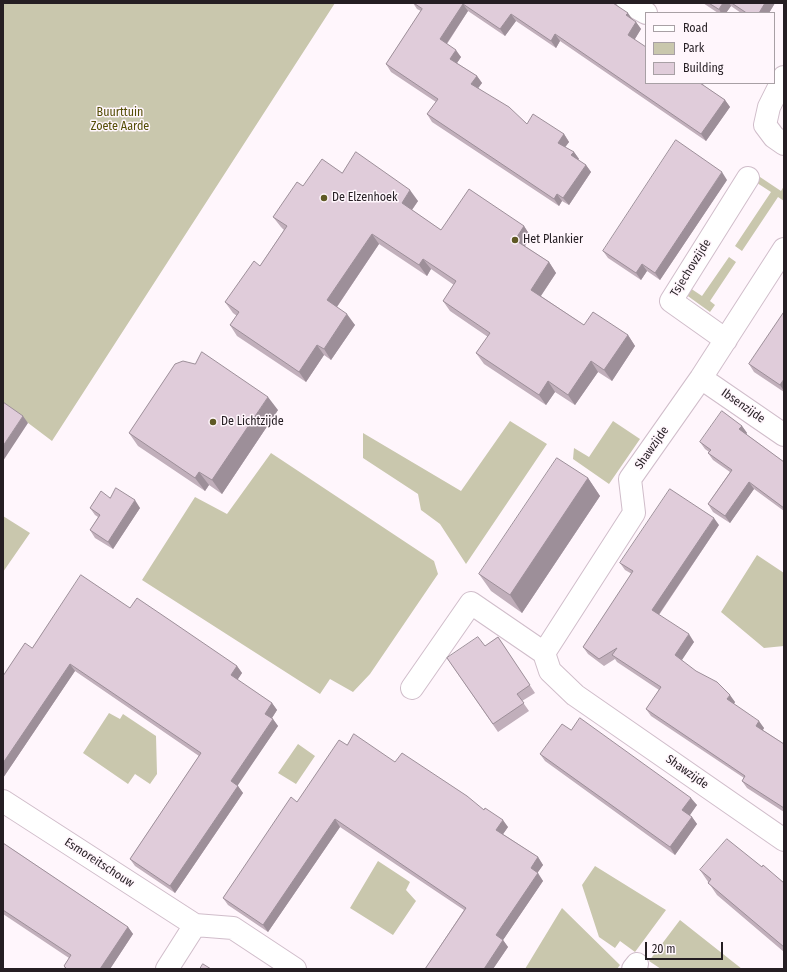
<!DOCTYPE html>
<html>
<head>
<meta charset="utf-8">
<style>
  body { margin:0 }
  #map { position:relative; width:787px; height:972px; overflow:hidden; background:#fff6fc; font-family:"Fira Sans Condensed",sans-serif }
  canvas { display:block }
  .frame { position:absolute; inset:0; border:4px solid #251e23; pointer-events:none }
  .legend { position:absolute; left:645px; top:12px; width:130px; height:72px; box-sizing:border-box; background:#fff6fc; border:1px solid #a8a0a5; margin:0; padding:5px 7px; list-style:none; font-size:12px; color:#251e23 }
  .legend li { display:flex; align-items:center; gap:8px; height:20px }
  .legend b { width:20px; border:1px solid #a8a0a5 }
  .scale { position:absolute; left:645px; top:942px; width:78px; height:18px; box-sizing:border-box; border:2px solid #251e23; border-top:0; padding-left:5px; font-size:12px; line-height:14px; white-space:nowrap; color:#251e23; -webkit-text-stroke:3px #fff6fc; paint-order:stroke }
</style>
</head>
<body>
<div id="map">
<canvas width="787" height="972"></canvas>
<div class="frame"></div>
<ul class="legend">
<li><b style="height:5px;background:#fff"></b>Road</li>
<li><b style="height:11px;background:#c9c7ad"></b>Park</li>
<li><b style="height:11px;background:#e0ccda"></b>Building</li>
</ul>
<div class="scale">20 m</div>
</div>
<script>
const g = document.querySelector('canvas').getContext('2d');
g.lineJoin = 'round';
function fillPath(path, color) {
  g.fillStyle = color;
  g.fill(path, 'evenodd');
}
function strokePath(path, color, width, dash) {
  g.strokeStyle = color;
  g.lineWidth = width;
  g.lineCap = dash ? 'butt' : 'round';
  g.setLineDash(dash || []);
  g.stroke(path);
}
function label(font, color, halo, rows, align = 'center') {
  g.font = font + ' "Fira Sans Condensed",sans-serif';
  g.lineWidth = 3;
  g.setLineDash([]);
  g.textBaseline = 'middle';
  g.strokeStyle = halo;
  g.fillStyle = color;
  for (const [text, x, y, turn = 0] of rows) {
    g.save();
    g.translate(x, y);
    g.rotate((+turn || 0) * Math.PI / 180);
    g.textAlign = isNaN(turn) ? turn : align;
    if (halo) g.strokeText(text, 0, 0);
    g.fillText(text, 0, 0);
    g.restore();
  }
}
const green = new Path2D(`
  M3,3H335L52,441L3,404Z
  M757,175L781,191L784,186V201L778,197L742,251L735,246L771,192L754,181Z
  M729,257L736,262L710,301L715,305L710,312L685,294L690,288L702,296Z
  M510,421L547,444L466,564L440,524L421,510L418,494L363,458V433L461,491Z
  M613,421L640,439L609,484L573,459L574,448L589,457Z
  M271,453L434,561L438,574L370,674L353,692L330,679L320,694L142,580L195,497L227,514Z
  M3,516L30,533L3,572Z
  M757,555L784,573V646L764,648L721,612Z
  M109,713L120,719L123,714L156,736L157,774L150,784L135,774L128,784L83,753Z
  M298,744L315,756L296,784L278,773Z
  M378,861L410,882L406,890L416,901L393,935L350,908Z
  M595,866L666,910L635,952L620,941L615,948L599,937L582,885Z
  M562,908L620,965L617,969H525Z
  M680,920L742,969H661L649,961Z`);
const minor = new Path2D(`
  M628,3L646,13
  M784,77L769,107L765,125L774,137L784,144
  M784,249L701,378L630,479L634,513L544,653L550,671L575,695L784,840
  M726,340L671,301L748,178
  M701,378L784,435
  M412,688L471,603L544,653
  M3,801L195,925L233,928L295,969
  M167,969L195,925
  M633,969L637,964`);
const wall = new Path2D(`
  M413,3H616V5L636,22L641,29L635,39L646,83H704L703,85L725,100L730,107L706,141L560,41L556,48L516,21L505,36L468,11L447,44L461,57L457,63L477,76L482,83L478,88L527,124L564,134L569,142L565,147L574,152L579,159L578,160L586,165L591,172L569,205L562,201L559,206L432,122L427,114L436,102L391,72L386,64L421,11L417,9Z
  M703,3H775L769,13H741L731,6L726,13H718Z
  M342,173L418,201L412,210L441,230L524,226L531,237L525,246L549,262L556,273L541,296L584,325L628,335L635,346L612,381L598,372L575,405L555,392L546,405L484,364L476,353L488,337L450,311L443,301L454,285L431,269L427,276L379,244L337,307L355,325L331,360L324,355L306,382L237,336L230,325L237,316L233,313L225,302L260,266L284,230L281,227L273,217L303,186Z
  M727,180L660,280L647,271L641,280L608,258L603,251Z
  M784,312V392L754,372L749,364Z
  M278,410L222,494L209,485L205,491L138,446L129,433Z
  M742,426L747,433L746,434L784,462V511L754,489L730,523L713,512L708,504L730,472L713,460L708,453L709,452L705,449L700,442Z
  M588,478L600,496L522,613L491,591L479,574Z
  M110,498L140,508L113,549L95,538L90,530L98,517L95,515L90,508Z
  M719,525L659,615L694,642L681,660L735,702L734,704L764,728L763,730L784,744V812L747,788L742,781L744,778L651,716L646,709L659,690L617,662L615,659L604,666L588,654L583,647L632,574L625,570L620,563Z
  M130,608L237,666L242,673L237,680L272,703L277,710L272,718L278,726L237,785L243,793L175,893L135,866L130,859L199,756L75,671L3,778V676L32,648Z
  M498,637L535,693L522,701L529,711L498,732L447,658L485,646Z
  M571,730L697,805L689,815L692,817L697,824L675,855L545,761L540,754Z
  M347,745L395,762L484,810L508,827L503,834L538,857L543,865L537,873L543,881L503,940L508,947L493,969H425L464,910L340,827L268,932L228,905L223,898L297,802Z
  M3,843L128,927L133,934L110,969H65L64,966L69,958L3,914Z
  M762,867L784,883V952L717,895L700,870Z`);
const shadedWall = new Path2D(`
  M723,3H729L731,6L726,13H721L719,9Z
  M765,3H775L769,13H759Z
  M463,4L468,11L445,46L440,39Z
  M628,13L633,20L626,15Z
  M511,14L516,21L505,36L500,29Z
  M636,22L641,29L633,42L628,35Z
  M555,34L560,41L556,48L551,41Z
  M456,50L461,57L455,66L450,59Z
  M477,76L482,83L476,91L471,84Z
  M725,100L730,107L706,141L701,134Z
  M564,134L569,142L563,150L558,143Z
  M574,152L579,159L576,162L571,155Z
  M586,165L591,172L569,205L563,198Z
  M722,172L727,180L660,280L655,273Z
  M410,190L418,201L409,214L402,203Z
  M557,194L562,201L559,206L554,199Z
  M524,226L531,237L522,250L515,240Z
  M372,234L379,244L334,311L327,300Z
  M423,259L431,269L427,276L419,265Z
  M549,262L556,273L538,300L531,290Z
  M642,264L647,271L641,280L636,273Z
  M347,314L355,325L331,360L324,349Z
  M628,335L635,346L612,381L604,370Z
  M317,345L324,355L306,382L299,372Z
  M591,361L598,372L575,405L568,395Z
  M784,379V391L780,385Z
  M548,381L555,392L546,405L539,395Z
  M268,397L278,410L222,494L212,480Z
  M23,416L28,423L3,461V446Z
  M742,426L747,433L745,436L739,429Z
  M199,472L209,485L205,491L195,478Z
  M588,478L600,496L522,613L510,595Z
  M749,482L754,489L730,523L725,516Z
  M135,500L140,508L113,549L108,542Z
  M714,518L719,525L657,617L652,610Z
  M689,634L694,642L680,663L675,655Z
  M70,664L75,671L3,778V763Z
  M237,666L242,673L236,682L231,675Z
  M730,695L735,702L732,707L727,699Z
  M272,703L277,710L270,721L265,714Z
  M273,719L278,726L236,788L231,781Z
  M759,721L764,728L761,733L756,726Z
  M238,786L243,793L175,893L170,886Z
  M691,798L697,805L688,818L682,810Z
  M692,817L697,824L675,855L670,847Z
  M335,819L340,827L268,932L263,925Z
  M503,820L508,827L501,837L496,830Z
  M538,857L543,865L536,875L531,868Z
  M538,873L543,881L501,943L496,935Z
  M128,927L133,934L110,969H100Z
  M503,940L508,947L493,969H484Z`);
const building = new Path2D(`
  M414,3H613L628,13L626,15L636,22L628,35L646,47V83H700L725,100L701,134L555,34L551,41L511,14L500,29L463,4L440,39L456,50L450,59L477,76L471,84L509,107L527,124L533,114L564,134L558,143L574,152L571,155L586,165L563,198L557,194L554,199L427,114L438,99L386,64L422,9Z
  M709,3H723L719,9Z
  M732,3H765L759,13H747Z
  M676,140L722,172L655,273L642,264L636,273L603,251Z
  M356,152L410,190L402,203L441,230L469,189L524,226L515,240L549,262L531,290L584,325L593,312L628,335L604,370L591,361L568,395L548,381L539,395L476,353L490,333L443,301L456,281L423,259L419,265L372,234L327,300L347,314L324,349L317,345L299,372L230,325L239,312L225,302L254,261L260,266L287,226L273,217L297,182L303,186L322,159L342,173Z
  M784,312V379L780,385L749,364Z
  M202,352L268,397L212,480L199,472L195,478L129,433L175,364L183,361L195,364Z
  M3,402L23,416L3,446Z
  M722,411L742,426L739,429L784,462V508L749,482L725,516L708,504L732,470L708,453L711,450L700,442Z
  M557,458L588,478L510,595L479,574Z
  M116,488L135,500L108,542L90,530L100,515L90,508L101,491L110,498Z
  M670,489L714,518L652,610L689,634L675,655L696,671L717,682L730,695L727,699L759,721L756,726L784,744V808L742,781L745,776L646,709L661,687L612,655L617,648L599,659L583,647L633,571L620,563Z
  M81,575L130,608L137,598L171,621L237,666L231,675L272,703L265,714L273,719L231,781L238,786L170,886L130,859L201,753L70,664L3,763V676L25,643L32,648Z
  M478,637L485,646L498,637L530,685L517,694L524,703L493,724L447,658Z
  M580,718L691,798L682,810L692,817L670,847L540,754L562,724L571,730Z
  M354,734L395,762L402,753L467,796L484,810L485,808L503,820L496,830L538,857L531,868L538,873L496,935L503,940L484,969H425L466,908L335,819L263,925L223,898L291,797L297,802L339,740L347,745Z
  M727,839L762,867L763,865L784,883V947L708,883L711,879L700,870Z
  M3,843L128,927L100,969H65L66,968L64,966L71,955L3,910Z
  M203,964L211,969H200Z`);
const markers = [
  [324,198,4,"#5f5925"],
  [515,240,4,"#5f5925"],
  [213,422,4,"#5f5925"]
];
const parkNames = [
  ["Buurttuin",120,113],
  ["Zoete Aarde",120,127]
];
const poiNames = [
  ["De Elzenhoek",332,198],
  ["Het Plankier",523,240],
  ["De Lichtzijde",221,422]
];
const streetNames = [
  ["Tsjechovzijde",691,268,-58],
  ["Ibsenzijde",743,406,35],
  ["Shawzijde",652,448,-55],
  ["Shawzijde",687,772,35],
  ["Esmoreitschouw",99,863,33]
];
fillPath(green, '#c9c7ad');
strokePath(minor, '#d0bdca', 24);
strokePath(minor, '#fff', 22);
fillPath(wall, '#c1afbb');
fillPath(shadedWall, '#9d8f99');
fillPath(building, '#e0ccda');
strokePath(building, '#9d8f99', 1);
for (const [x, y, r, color] of markers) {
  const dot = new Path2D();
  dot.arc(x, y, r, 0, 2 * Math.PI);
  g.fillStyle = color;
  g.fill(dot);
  strokePath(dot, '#fff6fc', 1.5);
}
label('12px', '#554e06', '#fff6fc', parkNames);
label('12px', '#251e23', '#fff6fc', poiNames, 'left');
label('12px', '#251e23', '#fff6fc', streetNames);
</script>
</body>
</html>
